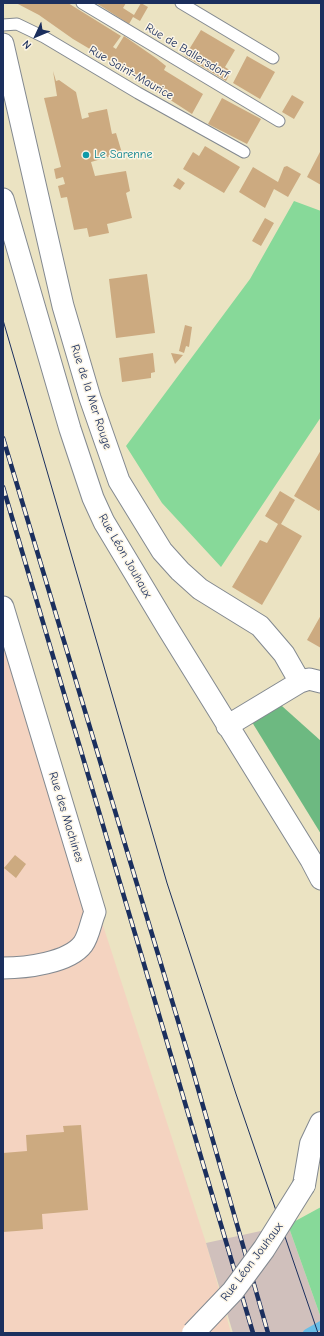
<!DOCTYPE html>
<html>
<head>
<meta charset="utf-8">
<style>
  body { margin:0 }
  #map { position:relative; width:324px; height:1336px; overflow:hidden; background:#ebe3c2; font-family:"Comic Neue",sans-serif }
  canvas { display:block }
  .frame { position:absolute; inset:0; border:4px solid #1b2f5e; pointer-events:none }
  .north { position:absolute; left:16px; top:16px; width:40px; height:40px; -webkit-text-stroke:3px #fcf5e5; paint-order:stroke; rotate:226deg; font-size:11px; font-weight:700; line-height:16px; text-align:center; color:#1b2f5e }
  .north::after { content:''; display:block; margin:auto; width:14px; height:18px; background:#1b2f5e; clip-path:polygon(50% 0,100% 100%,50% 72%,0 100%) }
</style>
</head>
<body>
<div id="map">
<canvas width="324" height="1336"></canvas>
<div class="frame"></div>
<div class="north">N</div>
</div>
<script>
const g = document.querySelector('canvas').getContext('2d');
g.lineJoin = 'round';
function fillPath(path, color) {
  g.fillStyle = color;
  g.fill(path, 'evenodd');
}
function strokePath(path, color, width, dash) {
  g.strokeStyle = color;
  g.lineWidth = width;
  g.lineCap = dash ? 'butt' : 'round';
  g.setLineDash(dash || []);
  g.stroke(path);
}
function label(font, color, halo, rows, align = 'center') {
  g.font = font + ' "Comic Neue",sans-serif';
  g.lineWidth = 3;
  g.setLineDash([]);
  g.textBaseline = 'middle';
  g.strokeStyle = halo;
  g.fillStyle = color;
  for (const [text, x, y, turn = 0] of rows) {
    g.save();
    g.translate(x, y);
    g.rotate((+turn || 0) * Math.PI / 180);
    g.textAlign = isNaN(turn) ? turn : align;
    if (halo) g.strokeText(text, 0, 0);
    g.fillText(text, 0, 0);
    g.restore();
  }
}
const built = new Path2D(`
  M3,617L206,1243L231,1333H3Z`);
const industrial = new Path2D(`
  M288,1225L321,1318V1333H233L206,1243Z`);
const green = new Path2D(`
  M294,201L321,211V417L221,567L162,503L126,446L250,279Z
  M321,1207V1318L288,1225Z`);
const forest = new Path2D(`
  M273,698L321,741V834L247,714Z`);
const stream = new Path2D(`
  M307,1333L321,1325`);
const building = new Path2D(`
  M16,3H68L121,36L113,47L116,49L124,36L156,58L166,66L164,70L203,94L192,114L141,81L142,80L73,39L39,15Z
  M96,3H126L123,8L134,15L141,3L148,7L140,21L133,17L129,24Z
  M201,30L235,50L225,67L231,71L226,81L185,56Z
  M247,56L275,72L260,99L233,83Z
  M53,71L56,81L59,80L76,92L82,119L89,117L88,113L107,109L112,134L116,133L122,153L91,162L95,176L126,171L130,191L126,193L132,218L107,224L109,233L89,237L87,228L74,230L67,197L61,198L58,186L65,184L63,177L56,179L54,169L61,167L44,98L57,96Z
  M292,95L304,102L294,119L282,112Z
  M222,98L261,119L247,144L208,124Z
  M205,146L240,167L224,193L183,169L193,152L199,156Z
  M321,150V185L307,177Z
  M287,166L301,174L288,197L274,189L265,208L239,192L253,167L278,182L284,167Z
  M178,178L185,183L180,190L173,186Z
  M265,218L274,223L261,246L252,241Z
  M147,274L155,333L116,338L109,279Z
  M185,325L192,327L189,347L186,346L184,353L179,351Z
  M153,353L155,372L151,373V378L122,382L119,358Z
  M171,353L183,355L175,364Z
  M321,450V508L319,511L294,496Z
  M280,491L295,500L281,524L302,536L262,605L232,587L260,540L267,543L278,524L265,516Z
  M321,615V648L307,640Z
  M15,855L26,864L16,878L4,868Z
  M81,1125L88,1210L42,1214L43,1229L3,1232V1153L27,1151L26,1135L64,1132L63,1126Z`);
const service = new Path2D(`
  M82,3L279,121
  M181,3L273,58
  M3,25L17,24L44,37L138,93L244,152`);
const minor = new Path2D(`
  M3,44L63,306L90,398L119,481L162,551L180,571L200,589L260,626L284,654L300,682
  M3,199L70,429L93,498L104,522L167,627L311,860L321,879
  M3,607L95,912C91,921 89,936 83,944C69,963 25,968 3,968
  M227,726L300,682L309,679L321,682`);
const tertiary = new Path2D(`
  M304,1185L311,1144L321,1123`);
const tram = new Path2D(`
  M3,320L167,883L236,1094L318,1333`);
const rail = new Path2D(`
  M3,438L191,1064L268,1333
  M3,487L253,1333`);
const tertiaryBridge = new Path2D(`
  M193,1333L233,1291L264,1249L304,1185`);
const markers = [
  [86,155,4,"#0f9aa8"]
];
const streetNames = [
  ["Rue de Ballersdorf",187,51,31],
  ["Rue Saint-Maurice",131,73,30],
  ["Rue de la Mer Rouge",91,397,72],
  ["Rue Léon Jouhaux",125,556,60],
  ["Rue des Machines",66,817,73],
  ["Rue Léon Jouhaux",252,1262,-53]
];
const cultureNames = [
  ["Le Sarenne",94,155]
];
fillPath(built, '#f4d3c0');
fillPath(industrial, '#d0c0bc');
fillPath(green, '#87d999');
fillPath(forest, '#6db981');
strokePath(stream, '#6abee6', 8);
fillPath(building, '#ccaa80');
strokePath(service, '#838990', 13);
strokePath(minor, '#838990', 23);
strokePath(tertiary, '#838990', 24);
strokePath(service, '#fff', 11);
strokePath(minor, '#fff', 21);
strokePath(tertiary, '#fff', 22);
strokePath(tram, '#1b2f5e', 1);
strokePath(rail, '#1b2f5e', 4.5);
strokePath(rail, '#fcf5e5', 3, [9]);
strokePath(tertiaryBridge, '#838990', 24, []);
strokePath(tertiaryBridge, '#fff', 22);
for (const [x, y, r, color] of markers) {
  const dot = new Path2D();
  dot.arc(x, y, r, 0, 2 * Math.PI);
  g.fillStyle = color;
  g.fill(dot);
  strokePath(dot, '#fcf5e5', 1.5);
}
label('12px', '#1b2f5e', '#fcf5e5', streetNames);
label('12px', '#0d838f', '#fcf5e5', cultureNames, 'left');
</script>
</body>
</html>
